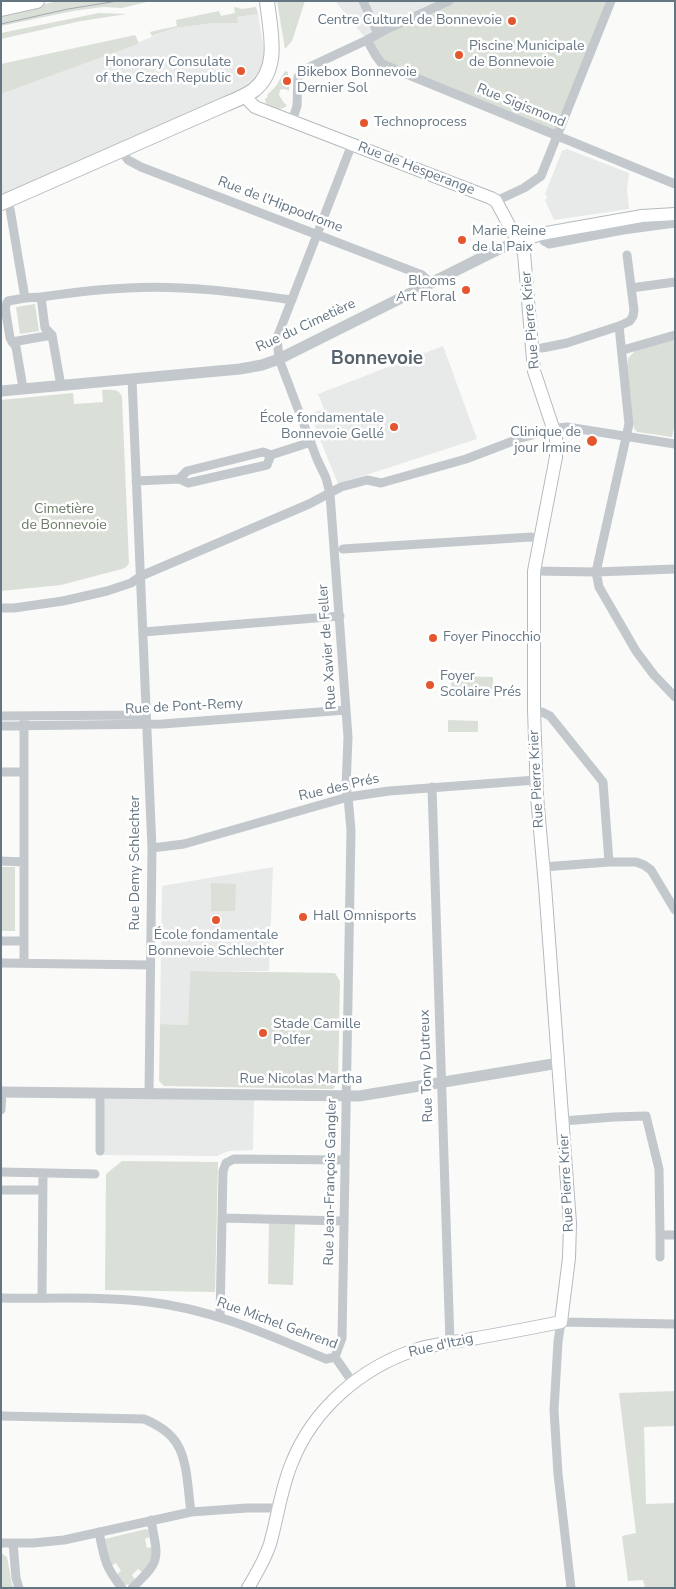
<!DOCTYPE html>
<html>
<head>
<meta charset="utf-8">
<style>
  body { margin:0 }
  #map { position:relative; width:676px; height:1589px; overflow:hidden; background:#fafaf8; font-family:"Nunito Sans",sans-serif }
  canvas { display:block }
  .frame { position:absolute; inset:0; border:2px solid #657683; pointer-events:none }
</style>
</head>
<body>
<div id="map">
<canvas width="676" height="1589"></canvas>
<div class="frame"></div>
</div>
<script>
const g = document.querySelector('canvas').getContext('2d');
g.lineJoin = 'round';
function fillPath(path, color) {
  g.fillStyle = color;
  g.fill(path, 'evenodd');
}
function strokePath(path, color, width, dash) {
  g.strokeStyle = color;
  g.lineWidth = width;
  g.lineCap = dash ? 'butt' : 'round';
  g.setLineDash(dash || []);
  g.stroke(path);
}
function label(font, color, halo, rows, align = 'center') {
  g.font = font + ' "Nunito Sans",sans-serif';
  g.lineWidth = 5;
  g.setLineDash([]);
  g.textBaseline = 'middle';
  g.strokeStyle = halo;
  g.fillStyle = color;
  for (const [text, x, y, turn = 0] of rows) {
    g.save();
    g.translate(x, y);
    g.rotate((+turn || 0) * Math.PI / 180);
    g.textAlign = isNaN(turn) ? turn : align;
    if (halo) g.strokeText(text, 0, 0);
    g.fillText(text, 0, 0);
    g.restore();
  }
}
const built = new Path2D(`
  M335,1H449L367,40Z
  M258,14L265,57L260,85L1,203V94L130,47L144,40L175,28L214,23H237V17Z
  M567,149L629,173L627,190L629,209L554,220L545,200L547,197L545,194L562,151Z
  M443,346L477,439L338,484L310,414L324,409L318,394Z
  M273,867L269,971H190L188,1025L160,1024L162,886Z
  M109,1096L254,1098L253,1150L229,1151L217,1156L103,1155L104,1099Z`);
const green = new Path2D(`
  M58,1H147V2L122,8L103,7L73,11L1,26V14Z
  M277,1H305L292,41L285,49Z
  M449,1H611L558,136L382,64L367,40Z
  M234,7L242,9L256,7L258,14L237,17L238,23H214L175,28L152,36L150,32L177,26L176,20L219,11L221,16L235,13Z
  M99,13L127,14L81,21L1,39V33Z
  M135,35L139,43L130,47L1,94V64Z
  M285,71L288,72V77H285V85L289,86V91C286,89 284,88 280,90L279,95L284,103L287,105C282,112 273,108 266,104L265,99L268,97L267,95L276,86Z
  M35,304L39,331L20,334L16,307Z
  M675,338V423L672,437L637,432L634,428L627,367L628,358L635,351Z
  M102,390C111,390 119,388 122,397L129,563L126,567L122,569L61,585L1,591V400L73,393L74,404L103,402Z
  M451,676L493,677V689L451,688Z
  M448,720L478,721V732H448Z
  M1,867H15V931H1Z
  M211,883L236,884L235,911H211Z
  M190,971L335,973L340,981L338,1082L333,1089L164,1086L159,1081L160,1024L188,1025Z
  M122,1161L218,1162L215,1292L105,1290L106,1174Z
  M269,1223L295,1224L293,1285L268,1284Z
  M675,1391V1426L644,1427L646,1504L675,1503V1588H645L643,1580L628,1581L622,1536L636,1533L619,1393Z
  M146,1529L149,1531L150,1537L145,1539L147,1548L153,1547V1555L143,1573L138,1569L132,1575L135,1580C125,1589 123,1584 116,1575L121,1571L116,1563L111,1566L103,1542L105,1539Z
  M1,1553L7,1557L12,1585L14,1588H1Z`);
const minor = new Path2D(`
  M363,1L378,34
  M367,40L376,56L382,64L675,184
  M292,121L297,106L298,77L303,70L367,40L385,30L449,1
  M121,150L128,160L141,167L422,275L431,283
  M7,201L10,209L25,298L41,297L45,328L52,335L61,386
  M496,201L524,188L541,176L611,1
  M541,234L544,241L549,244L623,230L675,223
  M631,288L675,282
  M41,297C69,293 99,289 128,288C183,285 238,292 292,300
  M619,326L629,424L596,572L599,587L636,651L654,675L675,697
  M12,342L52,335
  M542,348L567,343L619,326L630,321L633,316L634,310L627,255
  M623,350L675,335
  M132,379L152,848L149,1094
  M23,388L16,347L10,338L5,307L8,301L25,298
  M179,479L187,471L263,452L271,455
  M136,481L179,479L188,483L267,465L271,455L311,442
  M343,549L531,537L539,539
  M534,571L596,572L675,569
  M1,608H14L63,601L107,591L131,583L141,576L309,504L341,487L367,480L381,483L466,459L521,438L559,428L567,427L675,444
  M143,632L340,616
  M534,710L542,712L550,716L603,782L609,862
  M1,716L146,715
  M24,716V963
  M1,726L162,724L346,710
  M1,772H24
  M432,787L450,1343
  M152,848L184,844L348,797L389,791L536,780
  M1,861L24,862
  M543,867L609,862H636L644,865L651,870L675,910
  M1,941H24
  M1,963L150,965
  M1,1110L2,1092
  M563,1121L614,1117L646,1116L659,1169L660,1235H675
  M100,1151V1093
  M1,1172L95,1174
  M1,1190H43
  M222,1218L344,1221
  M660,1235V1257
  M1,1298C50,1299 101,1296 149,1302C212,1309 269,1335 326,1359L335,1357L353,1383
  M42,1298L43,1173
  M220,1317L223,1171L226,1163L234,1159L345,1160
  M335,1357L342,1338L351,830L348,797L346,788L348,737L330,494L326,478L317,459L279,359L277,338L352,144
  M1,1416L144,1419C156,1424 170,1432 177,1444C188,1461 188,1493 191,1512
  M99,1532C104,1558 105,1567 122,1588
  M1,1543H33L64,1540L191,1512L247,1508H279
  M13,1543L16,1578L19,1588
  M132,1588C162,1560 158,1559 151,1520
  M571,1588L558,1474L554,1410L558,1342L561,1322L675,1324`);
const tertiary = new Path2D(`
  M1,391L240,369L262,365L279,359L499,249L519,241
  M1,1092L359,1096L559,1063`);
const secondary = new Path2D(`
  M244,96L255,107L491,198L496,201L524,253L534,371L556,437V457L534,571V710L537,796L545,886L570,1223L569,1258L561,1322C531,1328 501,1334 471,1339C451,1343 431,1344 412,1351C360,1369 314,1409 293,1460C281,1487 278,1516 270,1544C265,1560 256,1574 248,1588
  M519,241L541,234L642,216L675,214`);
const primary = new Path2D(`
  M1,9L37,1
  M1,203L226,104C236,100 246,96 254,90C281,68 270,31 267,1`);
const tram = new Path2D(`
  M1,24L68,9L118,1`);
const markers = [
  [512,21,5,"#e4572e"],
  [459,55,5,"#e4572e"],
  [241,71,5,"#e4572e"],
  [287,81,5,"#e4572e"],
  [364,123,5,"#e4572e"],
  [462,240,5,"#e4572e"],
  [466,290,5,"#e4572e"],
  [394,427,5,"#e4572e"],
  [592,441,6,"#e4572e"],
  [433,638,5,"#e4572e"],
  [430,685,5,"#e4572e"],
  [303,917,5,"#e4572e"],
  [216,920,5,"#e4572e"],
  [263,1033,5,"#e4572e"]
];
const poiNames = [
  ["Centre Culturel de Bonnevoie",502,21,"right"],
  ["Piscine Municipale",469,47],
  ["de Bonnevoie",469,63],
  ["Honorary Consulate",231,63,"right"],
  ["of the Czech Republic",231,79,"right"],
  ["Bikebox Bonnevoie",297,73],
  ["Dernier Sol",297,89],
  ["Technoprocess",374,123],
  ["Marie Reine",472,232],
  ["de la Paix",472,248],
  ["Blooms",456,282,"right"],
  ["Art Floral",456,298,"right"],
  ["École fondamentale",384,419,"right"],
  ["Bonnevoie Gellé",384,435,"right"],
  ["Clinique de",581,433,"right"],
  ["jour Irmine",581,449,"right"],
  ["Foyer Pinocchio",443,638],
  ["Foyer",440,677],
  ["Scolaire Prés",440,693],
  ["Hall Omnisports",313,917],
  ["École fondamentale",216,936,"center"],
  ["Bonnevoie Schlechter",216,952,"center"],
  ["Stade Camille",273,1025],
  ["Polfer",273,1041]
];
const streetNames = [
  ["Rue Sigismond",521,106,22],
  ["Rue de Hesperange",416,169,21],
  ["Rue de l'Hippodrome",280,205,21],
  ["Rue Pierre Krier",531,320,-95],
  ["Rue du Cimetière",306,326,-25],
  ["Rue Xavier de Feller",328,647,-94],
  ["Rue de Pont-Remy",184,707,-3],
  ["Rue Pierre Krier",537,779,-93],
  ["Rue des Prés",339,788,-13],
  ["Rue Demy Schlechter",136,863,-90],
  ["Rue Tony Dutreux",427,1066,-92],
  ["Rue Nicolas Martha",301,1080],
  ["Rue Jean-François Gangler",331,1182,-89],
  ["Rue Pierre Krier",567,1183,-93],
  ["Rue Michel Gehrend",277,1324,20],
  ["Rue d'Itzig",441,1346,-13]
];
const parkNames = [
  ["Cimetière",64,510],
  ["de Bonnevoie",64,526]
];
const districtNames = [
  ["Bonnevoie",377,359]
];
fillPath(built, '#e8e9e9');
fillPath(green, '#dadfd7');
strokePath(secondary, '#b3babf', 14);
strokePath(primary, '#b5babe', 16);
strokePath(minor, '#c3c8cc', 9);
strokePath(tertiary, '#c3c8cc', 11);
strokePath(secondary, '#fff', 12);
strokePath(primary, '#fff', 14);
strokePath(tram, '#a2aab0', 1);
for (const [x, y, r, color] of markers) {
  const dot = new Path2D();
  dot.arc(x, y, r, 0, 2 * Math.PI);
  g.fillStyle = color;
  g.fill(dot);
  strokePath(dot, '#fff', 2);
}
label('14px', '#657683', '#fff', poiNames, 'left');
label('14px', '#657683', '#fff', streetNames);
label('14px', '#687a64', '#fff', parkNames);
label('bold 19px', '#57646e', '#fff', districtNames);
</script>
</body>
</html>
